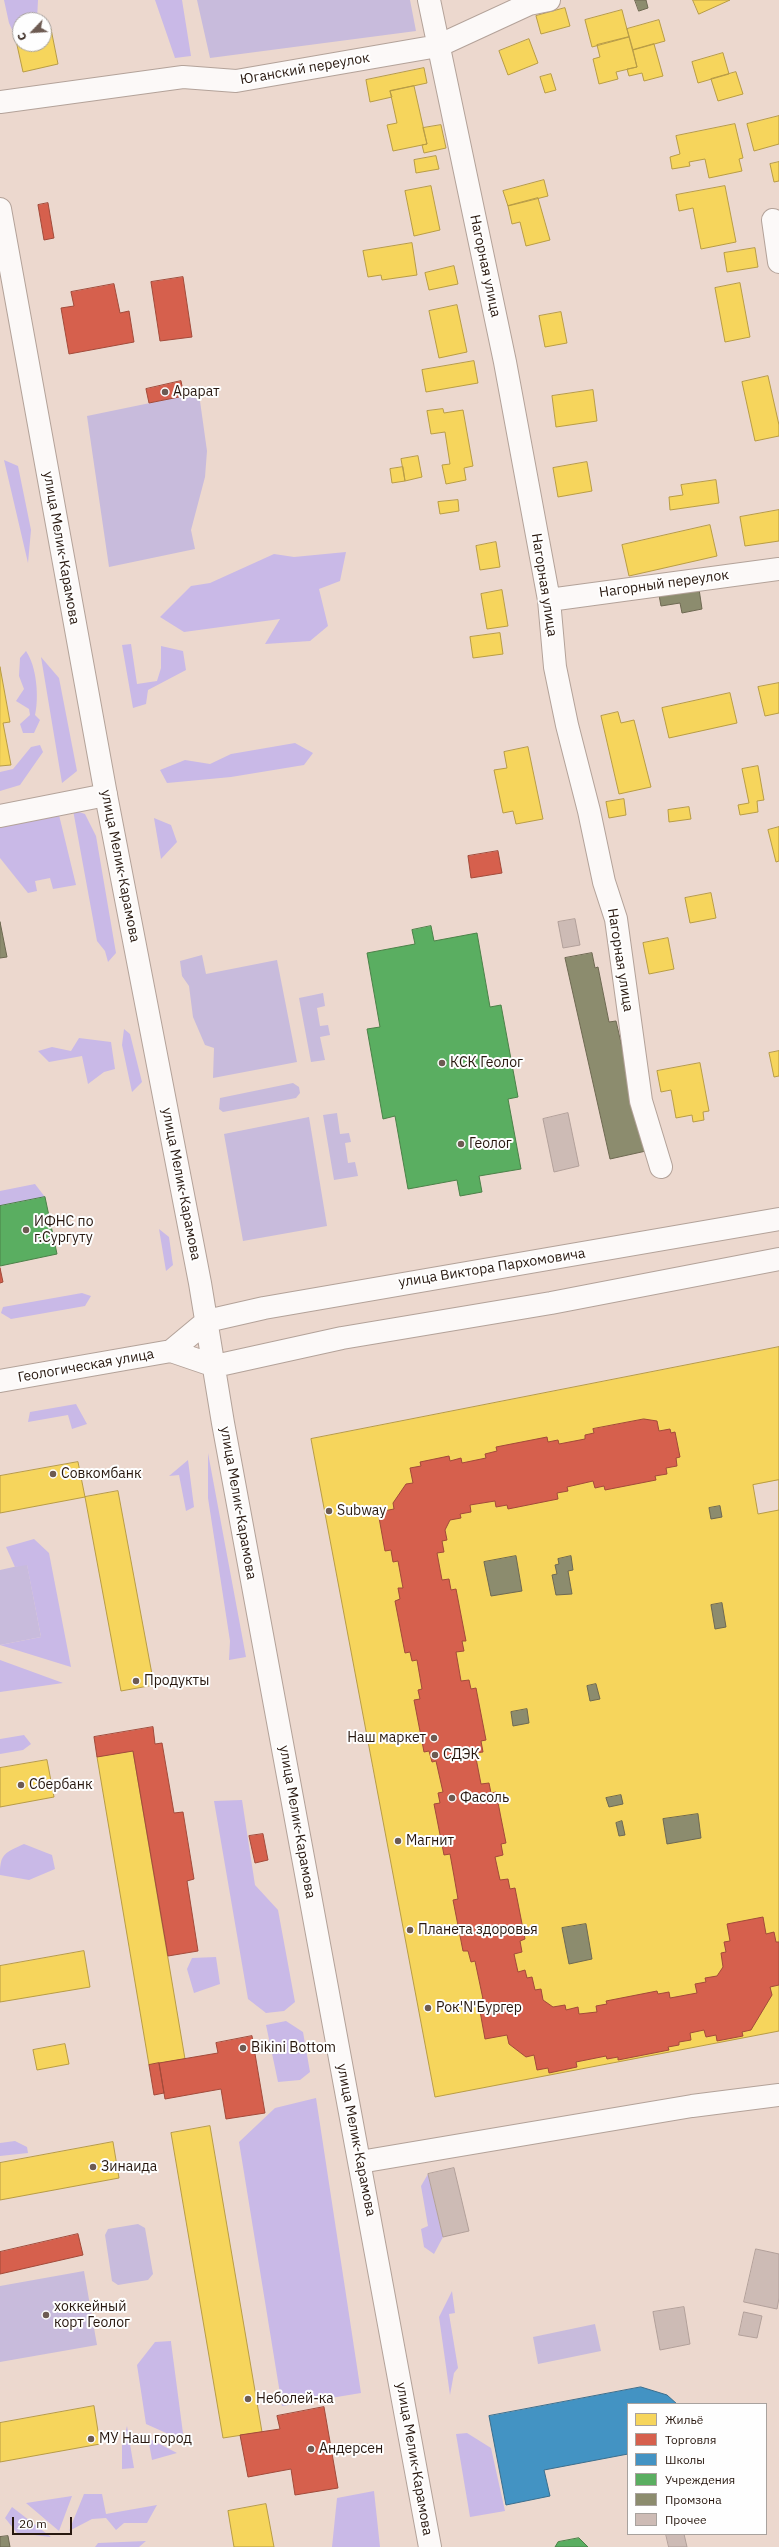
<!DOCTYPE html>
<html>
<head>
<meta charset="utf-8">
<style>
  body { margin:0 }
  #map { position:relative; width:779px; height:2547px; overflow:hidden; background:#ecd8ce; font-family:"IBM Plex Sans",sans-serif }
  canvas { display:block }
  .legend { position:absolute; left:627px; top:2403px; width:140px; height:132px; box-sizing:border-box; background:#fefefe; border:1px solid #a8a29e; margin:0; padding:5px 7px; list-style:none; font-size:12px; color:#28180f }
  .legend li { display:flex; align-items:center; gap:8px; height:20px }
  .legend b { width:20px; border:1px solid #a8a29e }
  .north { position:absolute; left:12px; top:12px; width:40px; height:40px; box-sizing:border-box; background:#fefefe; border:1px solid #a8a29e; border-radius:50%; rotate:245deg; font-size:11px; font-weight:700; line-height:16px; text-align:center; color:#28180f }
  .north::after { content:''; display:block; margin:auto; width:14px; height:18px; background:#6d5b52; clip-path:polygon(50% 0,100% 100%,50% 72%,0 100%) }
  .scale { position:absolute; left:12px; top:2517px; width:60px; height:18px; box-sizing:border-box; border:2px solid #28180f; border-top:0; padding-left:5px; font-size:12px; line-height:14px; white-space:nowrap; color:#28180f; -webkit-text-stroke:3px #fefefe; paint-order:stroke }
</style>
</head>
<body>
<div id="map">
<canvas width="779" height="2547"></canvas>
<ul class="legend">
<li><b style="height:11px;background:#f6d55c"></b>Жильё</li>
<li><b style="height:11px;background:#d6604d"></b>Торговля</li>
<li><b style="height:11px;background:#4393c3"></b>Школы</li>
<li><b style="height:11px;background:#5aae61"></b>Учреждения</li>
<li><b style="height:11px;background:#8c8c6e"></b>Промзона</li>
<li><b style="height:11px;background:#cdbbb5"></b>Прочее</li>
</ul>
<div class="north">С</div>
<div class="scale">20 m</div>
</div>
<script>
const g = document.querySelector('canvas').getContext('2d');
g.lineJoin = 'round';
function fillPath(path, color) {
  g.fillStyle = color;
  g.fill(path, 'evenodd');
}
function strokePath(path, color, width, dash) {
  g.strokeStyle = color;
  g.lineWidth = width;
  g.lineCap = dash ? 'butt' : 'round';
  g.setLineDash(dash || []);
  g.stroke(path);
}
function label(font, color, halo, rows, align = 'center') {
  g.font = font + ' "IBM Plex Sans",sans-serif';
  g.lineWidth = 4;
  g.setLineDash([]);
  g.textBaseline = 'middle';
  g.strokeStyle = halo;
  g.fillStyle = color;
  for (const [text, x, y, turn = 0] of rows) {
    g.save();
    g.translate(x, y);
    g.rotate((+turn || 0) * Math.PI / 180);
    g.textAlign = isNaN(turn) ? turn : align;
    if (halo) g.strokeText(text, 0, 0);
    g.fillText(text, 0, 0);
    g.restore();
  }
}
const green = new Path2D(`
  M197,0H410L416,31L210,58Z
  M188,393L200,401L207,451L205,477L191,530L195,549L109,567L87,416L184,396Z
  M202,955L206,974L277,960L297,1062L213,1078L214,1048L205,1045L193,1017L189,986L182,976L180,961Z
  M323,993L325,1006L317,1008L320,1026L328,1025L330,1035L320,1037L325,1060L311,1062L299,998Z
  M293,1083L299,1087L300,1093L296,1098L223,1112L219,1109L220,1098Z
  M337,1113L340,1134L349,1133L351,1142L345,1143L348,1163L355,1162L358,1176L334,1180L323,1115Z
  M309,1117L327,1226L243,1241L224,1134Z
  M27,1564L41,1637L0,1645V1570Z
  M138,2224L145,2228L153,2274L148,2280L118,2285L112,2281L105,2235L108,2229Z
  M84,2271L97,2345L0,2362V2286Z
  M595,2324L601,2351L538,2364L533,2337Z`);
const forest = new Path2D(`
  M4,0H38L37,20H20V35L15,36L9,23Z
  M155,0H182L191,56L175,58Z
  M4,460L18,466L31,530L28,563Z
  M346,552L340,581L319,589L328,626L310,641L265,644L280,619L184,632L160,617L191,586L210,583L274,554L294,557Z
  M131,644L137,684L157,681L161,668V646L183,651L186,670L148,690L146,704L133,708L122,645Z
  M26,651C37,667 39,698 35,715L40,720L34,733H23L20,724L30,715L29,709L16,701L24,689L19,676L20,658Z
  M41,657L59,678L77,771L62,783Z
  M295,743L313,753L304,765L231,777L167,783L160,770L185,760L210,764L231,754Z
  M40,745L43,752L20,785L0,791V772L13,769L31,747Z
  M73,810L85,814L96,836L116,953L108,962L105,951L97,941Z
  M59,815L76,885L53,889L50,878L35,881L37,891L28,893L0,858V827Z
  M154,818L171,825L177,842L161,859Z
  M124,1029L130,1034L142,1082L132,1092L122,1045Z
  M79,1038L111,1042L115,1069L104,1072L88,1084L82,1056L49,1062L38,1051L52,1047L71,1051Z
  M35,1184L45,1197L0,1206V1191Z
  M159,1229L169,1237L173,1265L166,1271Z
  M82,1293L91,1296L85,1306L11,1319L1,1313L3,1307Z
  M76,1404L87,1424L72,1429L68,1415L28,1422L30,1412Z
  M208,1453L246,1657L229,1660L230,1641L208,1498Z
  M188,1460L194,1507L186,1511L179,1475L169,1476Z
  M34,1539L49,1553L71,1667L0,1645L41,1637L27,1565L15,1567L6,1547Z
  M0,1660L63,1683L0,1692Z
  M24,1735L31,1744L23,1750L0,1754V1739Z
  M242,1800L255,1885L278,1910L295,2002L284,2011L266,2013L248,1999L214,1801Z
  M24,1844L52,1855L55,1869L29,1880L0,1875C0,1853 5,1853 24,1844Z
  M216,1957L220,1984L194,1993L187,1969L192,1958Z
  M286,2021L303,2032L310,2072L300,2080L278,2082L266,2025Z
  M316,2098L361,2393L282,2406L239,2142L275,2108Z
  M15,2141L27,2147L28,2153L0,2156V2143Z
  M428,2174L443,2237L434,2254L424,2247L421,2229L428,2226L421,2186Z
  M452,2291L455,2313L449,2314L458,2368L454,2373L450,2395L439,2317Z
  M171,2341V2342L184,2441L146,2424L137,2365L155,2342Z
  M127,2426L134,2468L122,2469V2445Z
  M467,2433L491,2448L505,2511L470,2517L456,2434Z
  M148,2438L177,2453L152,2460Z
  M374,2491L380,2547H332L337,2498Z
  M84,2494H102L106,2514L157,2505L147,2523H124L116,2530L106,2518L92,2519L69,2531Z
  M72,2496L59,2531L26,2503Z
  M12,2507L51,2537L17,2533L5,2518Z
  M146,2541L139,2547H95L98,2543Z`);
const homes = new Path2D(`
  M693,0H730L699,14Z
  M565,8L570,26L541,34L536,16Z
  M622,10L629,37L592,47L585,20Z
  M659,20L665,41L633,50L627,29Z
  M51,29L58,64L23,72L15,36L20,35V44H44V30Z
  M629,37L637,67L616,72L618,79L599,84L593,59L600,57L597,45Z
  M529,39L538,63L508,75L499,51Z
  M654,44L663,76L644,81L642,73L629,76L627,69L637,67L633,50Z
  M723,53L729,74L698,83L692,62Z
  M424,68L427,83L390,91L392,97L370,102L366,80Z
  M736,72L743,94L718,101L711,79Z
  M551,74L556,90L545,93L540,77Z
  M414,86L427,144L393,151L387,125L397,123L390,91Z
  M779,116V144L754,151L747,124Z
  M735,124L743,158L739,159L742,171L709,178L705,159L689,162L690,166L672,169L670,157L680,154L676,136Z
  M441,125L446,148L424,153L422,145L427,144L423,128Z
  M436,156L439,169L416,173L414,160Z
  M779,162V181L774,182L770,164Z
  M544,180L548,196L508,206L503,191Z
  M431,186L440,230L414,236L405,191Z
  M725,186L736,242L701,249L693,208L679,211L676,195Z
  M538,198L550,240L526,246L520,222L512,224L508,206Z
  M412,243L417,275L382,280L381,275L368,277L363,251Z
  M755,248L758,267L727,272L724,253Z
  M454,266L458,284L429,290L425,273Z
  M740,283L750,337L725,342L715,288Z
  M457,305L467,352L439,358L429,311Z
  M561,312L567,343L545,347L539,316Z
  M474,361L478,383L426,392L422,370Z
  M768,376L779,425V436L755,441L742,382Z
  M593,390L597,421L556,427L552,396Z
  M443,409L444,413L463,410L473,466L464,468L466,480L446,484L442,465L450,464L445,432L431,434L427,411Z
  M418,456L422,477L405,481L401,459Z
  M587,462L592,491L558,497L553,468Z
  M403,467L405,481L392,483L390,469Z
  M716,480L719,503L670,510L669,497L683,495L681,485Z
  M458,500L459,511L440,514L438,502Z
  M779,510V541L745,546L740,517Z
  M710,525L717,556L629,576L622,545Z
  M496,542L500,567L480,570L476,546Z
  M502,590L508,626L487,629L481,594Z
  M500,633L503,654L473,658L470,637Z
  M0,667L10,722L3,723L11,765L0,766Z
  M779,683V713L765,716L758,687Z
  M730,693L737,723L669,738L662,708Z
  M618,712L621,723L634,720L651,787L619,794L601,716Z
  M528,747L543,819L516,824L513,811L503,813L494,770L507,768L504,752Z
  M758,766L764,800L757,801L758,812L740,815L738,805L749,803L742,769Z
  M624,799L626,815L609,818L606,802Z
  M689,807L691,819L669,822L668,810Z
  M779,827V861L776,862L768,830Z
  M711,893L716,918L690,923L685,898Z
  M668,938L674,969L649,974L643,943Z
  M779,1051V1076L774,1077L769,1053Z
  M700,1063L709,1111L703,1112L704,1120L693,1122L692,1115L676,1118L671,1090L661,1092L657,1071Z
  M779,1347V2031L435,2097L311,1439Z
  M78,1462L85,1497L0,1513V1476Z
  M779,1480V1510L758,1514L753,1485Z
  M118,1491L154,1685L121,1691L85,1497Z
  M133,1751L185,2059L149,2065L97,1757Z
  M47,1760L54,1797L0,1807V1768Z
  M84,1951L90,1987L0,2002V1966Z
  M65,2044L69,2064L37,2070L33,2050Z
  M210,2126L262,2432L223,2438L171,2133Z
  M113,2142L119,2178L0,2200V2163Z
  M94,2406L100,2444L0,2462V2423Z
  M266,2504L274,2547H234L228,2511Z`);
const shops = new Path2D(`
  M48,203L54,238L44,240L38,205Z
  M183,277L192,337L160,341L151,282Z
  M114,284L120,313L129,311L134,342L69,354L61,308L74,306L71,292Z
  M181,381L184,396L149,403L146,389Z
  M498,851L502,873L471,878L468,856Z
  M0,1268L3,1282L0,1283Z
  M644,1419L657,1421L659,1431L670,1429L671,1433L675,1432L680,1457L676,1458L677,1466L666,1468L667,1474L655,1476L656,1480L605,1490L604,1486L595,1488L593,1481L567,1487L568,1491L557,1493L558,1499L508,1509L507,1505L496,1507L495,1501L470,1505L471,1512L460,1514L461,1518L450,1520L445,1530L447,1540L442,1541L444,1552L437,1553L442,1580L449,1579L451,1590L456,1589L466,1641H462L464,1651L456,1652L461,1681L469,1680L471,1689L476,1688L486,1740L481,1741L483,1752L475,1753L481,1784L489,1783L491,1793L496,1792L501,1818L506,1843L501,1844L503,1855L495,1857L500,1880L508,1879L510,1889L515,1888L525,1939L520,1941L522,1952L514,1954L518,1972L525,1970L527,1978L532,1977L535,1990L541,1989L543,2000L553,2007L565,2005L566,2010L578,2007L579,2014L597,2012L596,2006L607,2004L606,2001L657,1991L658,1994L669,1992L670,1998L697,1993L695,1984L706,1982L705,1978L717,1976L723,1967L721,1953L726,1952L724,1942L730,1941L727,1924L763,1917L766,1934L774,1932L776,1942H779V1985L770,1987L772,1995L751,2030L742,2032L743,2036L717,2041L716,2035L706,2037L704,2030L690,2033L691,2040L679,2042V2045L668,2047L669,2050L618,2060V2057L607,2059L606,2056L576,2062L577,2067L549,2073L548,2068L537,2070L534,2055L526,2057L509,2044L507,2035L485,2039L478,2000L483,1999L475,1961L471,1962L468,1951H463L453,1900L458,1899L454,1876L450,1854L444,1855L434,1804L440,1803L438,1793L443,1792L436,1761L432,1762L429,1751L424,1752L414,1700L420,1699L418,1690L422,1689L417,1660L412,1661L410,1652L405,1653L395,1601L400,1599L398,1588H403L398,1561L393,1562L391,1550L385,1551L378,1512L394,1509L393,1503L406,1484L413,1483L410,1468L421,1466L420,1462L449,1456L450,1461L461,1458L462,1463L486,1458L485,1454L497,1451L496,1447L547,1437L548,1442L558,1440L559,1444L585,1439V1435L594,1433L593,1429Z
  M153,1727L155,1744L162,1743L174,1813L183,1812L194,1879L187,1881L198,1951L168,1956L133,1751L97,1757L94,1737Z
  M263,1834L268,1860L255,1863L249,1836Z
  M252,2036L265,2113L226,2119L221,2089L165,2099L159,2063L218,2053L216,2043Z
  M159,2063L164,2093L154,2095L149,2065Z
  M78,2234L83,2255L0,2274V2252Z
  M324,2407L338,2488L295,2495L291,2469L248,2477L240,2435L280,2429L277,2416Z`);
const schools = new Path2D(`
  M641,2387L667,2395L677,2404H628V2454L544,2470L550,2496L506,2505L489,2416Z`);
const public = new Path2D(`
  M431,926L434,941L477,933L490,1007L501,1005L518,1097L508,1099L521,1169L479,1176L482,1192L460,1196L457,1180L408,1189L395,1116L383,1119L367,1029L380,1027L367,953L415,944L412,930Z
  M45,1197L57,1254L0,1266V1206Z
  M579,2538L588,2547H555L558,2542Z`);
const industry = new Path2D(`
  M635,0H646L648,8L639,11Z
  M699,589L702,609L682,613L680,603L661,606L659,595Z
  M0,922L7,957L0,958Z
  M592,953L595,968L598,967L609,1022L616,1021L646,1151L610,1159L565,958Z
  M720,1506L722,1517L711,1519L709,1508Z
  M516,1556L522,1591L491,1596L484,1562Z
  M571,1556L573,1570L568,1571L572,1594L556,1595L552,1575L557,1574L555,1565L559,1564L558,1559Z
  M722,1603L726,1627L715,1629L711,1605Z
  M596,1684L600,1699L590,1701L587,1686Z
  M527,1709L529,1723L513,1726L511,1712Z
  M621,1795L623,1804L609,1807L606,1798Z
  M698,1814L701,1838L667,1844L663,1819Z
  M622,1821L625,1835L619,1836L616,1823Z
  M586,1924L592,1959L569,1964L562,1928Z
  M8,2536L10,2547H0V2537Z`);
const building = new Path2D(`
  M575,919L580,945L563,948L558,922Z
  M568,1113L579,1166L554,1172L543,1119Z
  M454,2168L469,2231L443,2237L428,2174Z
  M756,2249L779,2254V2298L777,2309L744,2302Z
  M684,2307L690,2344L660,2350L653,2312Z
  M744,2312L762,2316L757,2338L739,2335Z
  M666,2534H684L687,2547H669Z`);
const street = new Path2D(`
  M429,0L505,362L549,600L555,667L567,725L589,811L604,882L616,919L641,1101L661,1167
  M0,102L183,77L236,81L438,46L529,4L549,0
  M773,220L779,262
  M549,600L779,569
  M0,816L106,795
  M360,2162L692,2106L779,2095`);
const secondary = new Path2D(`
  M0,209L106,795L200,1283L223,1423L430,2547
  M171,1351L207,1321L264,1308L779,1219
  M215,1366L342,1338L551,1303L779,1259
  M0,1381L171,1351L215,1366`);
const markers = [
  [165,392,4,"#6d5b52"],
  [442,1063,4,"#6d5b52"],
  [461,1144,4,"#6d5b52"],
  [26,1230,4,"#6d5b52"],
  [53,1474,4,"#6d5b52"],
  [329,1511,4,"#6d5b52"],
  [136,1681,4,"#6d5b52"],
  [434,1738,4,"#6d5b52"],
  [435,1755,4,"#6d5b52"],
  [21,1785,4,"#6d5b52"],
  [452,1798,4,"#6d5b52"],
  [398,1841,4,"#6d5b52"],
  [410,1930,4,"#6d5b52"],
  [428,2008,4,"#6d5b52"],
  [243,2048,4,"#6d5b52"],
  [93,2167,4,"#6d5b52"],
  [46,2315,4,"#6d5b52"],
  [248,2399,4,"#6d5b52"],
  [91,2439,4,"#6d5b52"],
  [311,2449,4,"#6d5b52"]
];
const streetNames = [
  ["Юганский переулок",305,69,-10],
  ["Нагорная улица",485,266,78],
  ["улица Мелик-Карамова",61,548,80],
  ["Нагорный переулок",664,584,-8],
  ["Нагорная улица",544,585,81],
  ["улица Мелик-Карамова",120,866,79],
  ["Нагорная улица",620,960,81],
  ["улица Мелик-Карамова",181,1184,79],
  ["улица Виктора Пархомовича",492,1268,-9],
  ["Геологическая улица",86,1366,-10],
  ["улица Мелик-Карамова",238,1503,80],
  ["улица Мелик-Карамова",297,1822,80],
  ["улица Мелик-Карамова",356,2140,79],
  ["улица Мелик-Карамова",414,2459,80]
];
const poiNames = [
  ["Арарат",173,392],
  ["КСК Геолог",450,1063],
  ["Геолог",469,1144],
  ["ИФНС по",34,1222],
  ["г.Сургуту",34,1238],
  ["Совкомбанк",61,1474],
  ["Subway",337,1511],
  ["Продукты",144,1681],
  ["Наш маркет",426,1738,"right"],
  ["СДЭК",443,1755],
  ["Сбербанк",29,1785],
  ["Фасоль",460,1798],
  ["Магнит",406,1841],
  ["Планета здоровья",418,1930],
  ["Рок'N'Бургер",436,2008],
  ["Bikini Bottom",251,2048],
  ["Зинаида",101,2167],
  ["хоккейный",54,2307],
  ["корт Геолог",54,2323],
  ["Неболей-ка",256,2399],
  ["МУ Наш город",99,2439],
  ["Андерсен",319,2449]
];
fillPath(green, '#c8bbdc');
fillPath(forest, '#c9b9e7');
fillPath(homes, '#f6d55c');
strokePath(homes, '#b89c45', 1);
fillPath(shops, '#d6604d');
strokePath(shops, '#a24a3a', 1);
fillPath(schools, '#4393c3');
strokePath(schools, '#3b6e8d', 1);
fillPath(public, '#5aae61');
strokePath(public, '#4b8148', 1);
fillPath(industry, '#8c8c6e');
strokePath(industry, '#6e6952', 1);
fillPath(building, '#cdbbb5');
strokePath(building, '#b2a09a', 1);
strokePath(street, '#b3a299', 24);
strokePath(secondary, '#b3a299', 24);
strokePath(street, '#fcf9f8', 22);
strokePath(secondary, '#fcf9f8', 22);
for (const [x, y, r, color] of markers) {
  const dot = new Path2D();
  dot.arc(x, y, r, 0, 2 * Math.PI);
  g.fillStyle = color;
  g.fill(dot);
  strokePath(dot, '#fefefe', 1.5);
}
label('14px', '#28180f', '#fefefe', streetNames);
label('14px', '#28180f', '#fefefe', poiNames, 'left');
</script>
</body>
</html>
